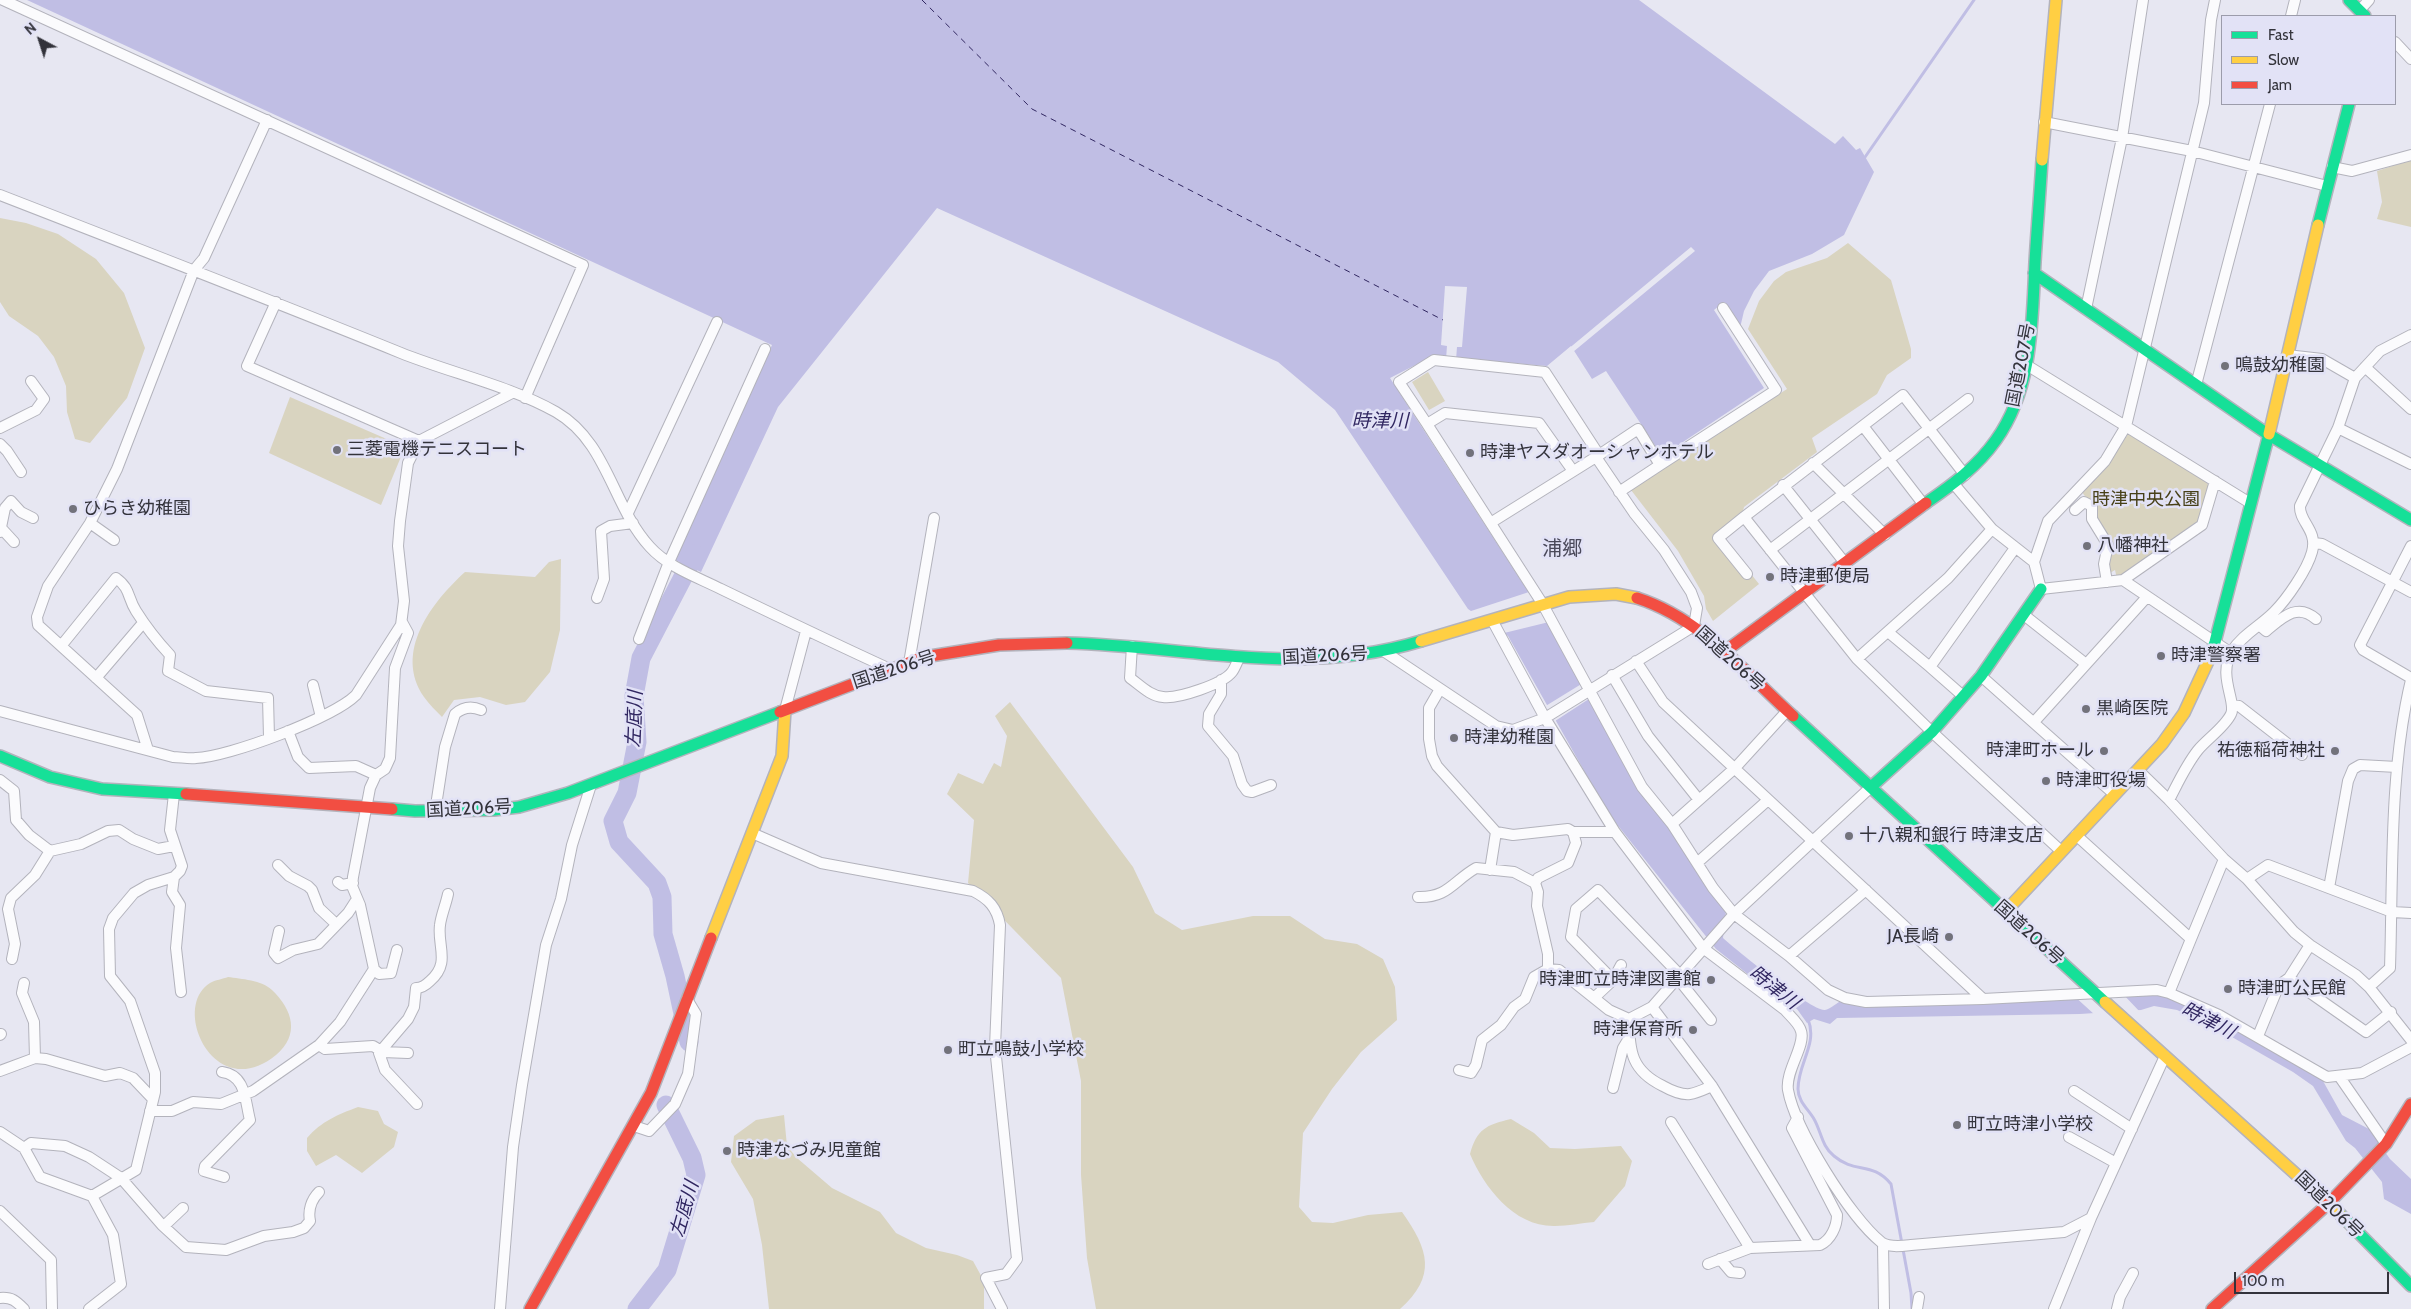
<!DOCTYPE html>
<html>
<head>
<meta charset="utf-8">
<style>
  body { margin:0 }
  #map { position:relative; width:2411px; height:1309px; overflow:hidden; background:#e7e7f2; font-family:Cabin,sans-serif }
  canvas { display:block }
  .legend { position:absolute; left:2221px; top:15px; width:175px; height:90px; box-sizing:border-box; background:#e2e2f6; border:1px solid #9c9cab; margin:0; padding:6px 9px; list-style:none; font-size:15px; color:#33333b }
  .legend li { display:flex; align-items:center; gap:10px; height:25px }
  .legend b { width:25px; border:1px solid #9c9cab }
  .north { position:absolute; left:15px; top:15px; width:50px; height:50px; -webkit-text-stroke:4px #e2e2f6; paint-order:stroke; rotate:320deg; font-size:14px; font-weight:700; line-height:20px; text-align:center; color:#33333b }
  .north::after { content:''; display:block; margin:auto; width:18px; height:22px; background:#33333b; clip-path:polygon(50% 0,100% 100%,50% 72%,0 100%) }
  .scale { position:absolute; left:2234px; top:1272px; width:155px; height:22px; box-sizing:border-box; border:2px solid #33333b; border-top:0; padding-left:6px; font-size:15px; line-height:18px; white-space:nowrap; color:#33333b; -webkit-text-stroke:4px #e2e2f6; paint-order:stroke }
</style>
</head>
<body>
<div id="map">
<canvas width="2411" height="1309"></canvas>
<ul class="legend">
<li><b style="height:6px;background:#16e098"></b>Fast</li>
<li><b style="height:6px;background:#ffcf43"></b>Slow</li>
<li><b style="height:6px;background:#f24e42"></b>Jam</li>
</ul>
<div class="north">N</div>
<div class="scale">100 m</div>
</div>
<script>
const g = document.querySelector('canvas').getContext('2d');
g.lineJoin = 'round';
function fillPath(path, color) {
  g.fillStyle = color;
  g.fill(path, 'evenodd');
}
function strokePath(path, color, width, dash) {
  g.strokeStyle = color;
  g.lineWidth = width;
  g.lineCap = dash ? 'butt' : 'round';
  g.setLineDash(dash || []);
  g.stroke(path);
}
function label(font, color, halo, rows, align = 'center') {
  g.font = font + ' Cabin,"Noto Sans JP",sans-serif';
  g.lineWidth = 5;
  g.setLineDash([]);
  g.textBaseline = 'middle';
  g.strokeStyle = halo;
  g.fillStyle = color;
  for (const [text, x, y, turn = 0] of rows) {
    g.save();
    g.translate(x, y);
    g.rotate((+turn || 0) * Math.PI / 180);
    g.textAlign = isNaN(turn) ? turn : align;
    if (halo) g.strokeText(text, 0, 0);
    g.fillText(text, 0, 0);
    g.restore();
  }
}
const green = new Path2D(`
  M2411,160V227L2377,219L2382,202L2377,171Z
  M0,218L26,223L58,234L96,259L124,293L145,348L127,398L90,443L75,439L67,412L66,386L54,357L38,336L9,316L0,302Z
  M1848,243L1891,280L1911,349V358L1887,375L1877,394L1812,438L1817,452L1744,507L1742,515L1718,533L1759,584L1713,621L1706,609L1704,596L1678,551L1631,490L1787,389L1748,329L1759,301L1774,281L1786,272L1827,258Z
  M1428,372L1445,401L1429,410L1412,382Z
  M290,397L405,447L381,505L269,453Z
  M2128,434L2207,481L2209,490L2198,521L2117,579L2115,570L2110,573C2107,568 2109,563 2108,558C2106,541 2097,527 2095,510L2098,508V502L2087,499L2082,492L2109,464Z
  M561,559L560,630L550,672L525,702L506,705L480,697L454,700L442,717C436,711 429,704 424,697C393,652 432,602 465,572L535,577L549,562Z
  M1010,702L1133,867L1155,913L1182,930L1253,916H1290L1325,939L1357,944L1383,959L1395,987L1397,1020L1361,1052L1332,1089L1303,1133L1299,1207L1312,1222L1333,1223L1368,1215L1402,1212C1429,1250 1437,1276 1400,1309H1096L1087,1258L1081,1175V1081L1061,978L968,883L974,820L947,794L958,773L983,784L994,763L1001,767L1007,736L995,716Z
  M228,977C241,979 262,980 272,990C293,1010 300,1035 276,1055C215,1105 170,1008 210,983C215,980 223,979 228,977Z
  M358,1107L378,1111L384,1124L398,1132L394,1147L362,1173L336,1155L316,1166L307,1151V1138C322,1121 337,1115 358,1107Z
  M784,1115L787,1146L797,1158L832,1188L880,1212L896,1233L926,1248L957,1255L973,1261L984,1281V1309H769L762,1245L753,1199L731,1162L734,1136L756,1120Z
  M1511,1119L1534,1133L1550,1148L1575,1149L1621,1146L1632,1161L1625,1186L1594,1222C1581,1223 1568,1226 1555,1226C1514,1227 1484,1187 1470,1154C1477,1129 1486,1125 1511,1119Z`);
const water = new Path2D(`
  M27,0H1639L1835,144L1843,136L1856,150L1860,148L1874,172L1844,235L1812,254L1769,271L1754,291L1744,311L1740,328L1724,302L1714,310L1764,388L1662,456L1606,371L1592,379L1571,346L1547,366L1433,356L1390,378L1549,624L1671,829L1726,911L1723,938C1736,950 1813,1012 1825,1010C1830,1009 1837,1003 1842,1000L2157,994L2190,1005L2327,1078L2323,1081L2342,1115L2369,1129L2390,1159L2411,1179V1214L2384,1199L2382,1182L2355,1148L2346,1141L2313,1086L2293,1072L2218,1029L2177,1010L2154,1006L2141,1010L2080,1014L1837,1018L1830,1024L1814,1019L1807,1023L1797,1009L1778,998L1716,949L1608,813L1508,636L1468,609L1335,410L1278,362L937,208L778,407L701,572L673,559L772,345Z`);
const pier = new Path2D(`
  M1691,247L1695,251L1573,352L1571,349L1568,352L1567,350Z
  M1445,286L1467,287L1462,347H1457L1456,360L1446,359L1447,346L1441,345Z
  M1529,592L1549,622L1500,634L1468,612Z
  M1583,683L1592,697L1552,723L1544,707Z
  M2122,993L2141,1013L2095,1015L2073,995Z`);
const stream = new Path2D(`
  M1863,160L1974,0
  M1808,1019C1818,1044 1798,1063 1798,1089C1798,1101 1808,1109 1814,1119C1821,1131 1822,1147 1834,1156C1855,1174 1872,1161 1891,1184L1911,1293L1912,1309`);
const river = new Path2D(`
  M689,1042L675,976L663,934L662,897L657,883L619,842L613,821L627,793L637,742L634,696L641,658L695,554
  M637,1309L667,1270L696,1175L692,1158L666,1105`);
const ferry = new Path2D(`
  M922,0L1032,109L1443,320`);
const street = new Path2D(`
  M3,0L583,265L525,398
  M2360,10L2369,0
  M2291,16L2295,0
  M2395,42L2411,59
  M2044,122L2192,151L2327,186
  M2332,167L2352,171L2411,155
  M0,195C134,247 268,299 401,353C451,373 510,386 556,412C608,442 612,506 650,547C668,567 697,577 721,589C777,616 833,643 890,669
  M276,302L247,366L419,441
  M2086,309L2122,138L2143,0
  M2287,355L2322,359L2355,378
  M2025,364L2250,503
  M2365,367L2411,409
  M2196,385L2270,104
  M1427,424L1399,382L1434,360L1545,372L1599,455
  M1863,426L1924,505
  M0,428L36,410L44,399L31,381
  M2338,428L2411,464
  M0,444L7,451L21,472
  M1596,457L1638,429L1660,465L1776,390L1723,308
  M1813,463L1885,535
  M1573,471L1539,423L1445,413L1427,424L1542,603L1642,787L1672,824L1713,888L1734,914L1789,956L1828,990L1845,998L1866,1002L1983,999L2157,990L2169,993L2191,939L2076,835
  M1965,475L1903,395L1744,517L1857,659L1932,732L2061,851
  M2215,481L2202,525L2123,580L2041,589L2034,562L2048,521L2105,461L2126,426L2204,103L2211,20L2215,0
  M1953,483L1992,529
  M1783,485L1845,563
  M1619,492L1660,465
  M2075,510L2084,502L2092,506V519L2108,545L2104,564L2107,582
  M628,513L717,322
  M1744,517L1718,538L1747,574
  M90,523L114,540
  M2,529L14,542
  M0,532L5,508L11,501L21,512L33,518
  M2314,543L2322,544L2411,592
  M2411,546L2360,645L2363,650L2411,678
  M1770,550L1968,399
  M2123,580L2231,653
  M597,598L604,579L601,531L610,526L633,523
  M2024,615L2086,664
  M1492,620L1545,718L1615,832L1703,948L1785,1010C1790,1016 1799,1023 1801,1031C1806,1045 1785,1071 1788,1090C1795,1129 1850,1217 1881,1242C1889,1248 1902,1246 1911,1245L2064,1232L2091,1218
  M2259,625L2266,631C2282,618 2297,602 2316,619
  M1888,632L1930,667L2015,548
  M639,639L669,562L765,349
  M61,646L116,578C131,589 127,597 136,611C146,627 157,641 170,655L168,671L206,691L268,698L269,737
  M1132,646L1130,678C1140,685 1150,696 1163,697C1178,699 1223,684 1232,672C1235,668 1237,662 1239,658
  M1385,652L1496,726L1513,730L1545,718L1694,626L1697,608L1691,592L1664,550L1634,513L1596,457L1492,522
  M1857,659L1948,578L1992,529L2034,562
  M1636,661L1663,702L1983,999
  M909,663L934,518
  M1930,667L1963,696
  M1612,675L1648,736L1699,800
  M1981,676L2114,794
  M96,678L143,623
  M1221,680V694L1209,714L1208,726L1233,756L1242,784L1247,791L1252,792L1271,785
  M313,685L321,717
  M1440,689L1429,708V739L1432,756L1437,766L1496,832L1513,835L1568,829L1573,832H1615
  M2232,705L2239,706L2302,755
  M785,710L806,631
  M0,711L173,757C180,757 189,759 196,758C228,757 333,718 356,695L401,625L404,601L398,546L400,521L408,463L419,441L512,393
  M2034,722L2146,598
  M288,731L298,757L309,768L356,766L376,775
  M148,750L137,715L38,625L37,617L48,586L90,523L117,469L194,270L204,258L267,120
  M2138,770L2169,800L2224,859L2247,879L2294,932L2310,945L2356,975L2369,987L2411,1040
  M0,780L14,791L16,820L29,835L50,851L81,844L108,831L119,830L133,839L158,849L174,846
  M2169,800C2178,783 2186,765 2198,750C2207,739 2225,727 2231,714C2237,702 2217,675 2232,651C2242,635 2260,626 2274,612C2287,599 2307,570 2312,552C2318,530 2299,522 2300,506L2338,428L2355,378L2380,351L2411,335
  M435,812L445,747L455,714C463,707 472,706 481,710
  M1672,824L1735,768L1787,711
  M752,833L821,863L973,891C989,899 997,908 1000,925L995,1047L1017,1259L1006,1274L986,1278L1002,1309
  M1697,863L1768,800
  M278,865L289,876L308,886L312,890L319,908L336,924
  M1490,870L1496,832
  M174,877L172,892L180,905L176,948L181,992
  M2247,879L2268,865L2392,912L2411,913
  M338,882L342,885L353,883
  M1535,883L1538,878L1568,863L1576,843L1573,832
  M2329,888L2348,781L2353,769L2360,765L2397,767
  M1418,897C1448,898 1453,881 1476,868L1514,872L1535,883L1538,892L1537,906L1548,954V969
  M279,931L274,953L278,958L293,950L318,944L348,913L357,899
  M2191,939L2224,859
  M2310,945L2289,978L2366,1032L2391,1012
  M1789,956L1866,890
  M12,959L15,944L8,909L11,898L35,875L50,851
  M374,969L379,974L391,973L397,950
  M1613,980L1571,937L1576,909L1598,890L1680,975L1683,985L1711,1020
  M24,983L22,993L34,1022L35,1058
  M2369,987L2390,968C2393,873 2389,772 2411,680
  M2169,993L2219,1015L2327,1077L2362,1073L2411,1047
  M1595,997L1613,980L1621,965
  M1629,1019C1629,1052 1632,1071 1663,1086C1670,1090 1682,1095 1690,1094C1697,1093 1705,1089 1712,1086L1652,1007
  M0,1035L1,1034
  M2258,1036L2279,985L2289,978
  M319,1045L325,1049L373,1046L383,1052L408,1053
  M1459,1070L1471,1073L1476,1065L1482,1040L1501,1025L1514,1007L1525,999L1534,977L1548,969L1559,970L1609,1010L1629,1019L1652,1007L1734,914L1871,787
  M0,1071L35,1058L46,1059L105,1076L120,1073L133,1078L153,1099
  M222,1072C246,1075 245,1101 250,1120L205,1166L204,1171L224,1177
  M2339,1076L2386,1144
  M1712,1086L1810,1245
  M1613,1088L1623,1048L1629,1038
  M2074,1091L2132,1129
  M417,1104L385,1070L379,1053L408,1019L414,1007L416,988C422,988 426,985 430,981C451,963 437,946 440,925C441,916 446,904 448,894
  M150,1111H172L193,1102L221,1104L253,1091L319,1045L340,1022L374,969L360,905L352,886L353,877L370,788L376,775L385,769L390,758L395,668L408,633L402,622
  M1671,1122L1750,1248L1820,1245C1831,1240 1837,1226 1837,1215L1792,1128L1798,1117
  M634,1126L649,1131L675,1104L688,1074L696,1014L687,999
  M0,1132L24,1148L40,1177L92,1196L113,1235L121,1284L89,1309
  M2069,1137L2116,1163
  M24,1148L31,1143L65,1146L89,1157L121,1178L162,1225L186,1247L226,1250L264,1236L293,1232L304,1228L310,1221C308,1211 311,1200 319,1192
  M92,1196L136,1170L155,1092V1073L130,1001L110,976L109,929L113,918L134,893L148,885L174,877L180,871L182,866L170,830L174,794
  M0,1211L51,1260L52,1309
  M164,1226L183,1208
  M1883,1244L1884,1309
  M1720,1259L1731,1272L1740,1273
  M1708,1264L1750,1248
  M0,1298C12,1297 16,1301 24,1309
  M500,1309L513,1147L522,1085L546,945L561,899L572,845L591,785
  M1917,1309L1919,1297
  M2054,1309L2091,1218L2165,1056
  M2117,1309L2120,1297L2133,1273`);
const fast = new Path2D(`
  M2349,0L2365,16
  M2318,225L2349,104
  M2034,273L2266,433L2411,520
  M1926,503C1952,485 1977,467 1996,440C2033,388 2032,323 2035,262C2037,228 2040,194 2042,160
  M1067,643C1189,646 1299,678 1421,641
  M2209,659L2215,642L2269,434
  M1793,716L2105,1002
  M0,756L50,777L102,789L186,794
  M1871,787L1932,732L1981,676L2041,589
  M392,809L415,811L494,810L519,807L568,793L780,712
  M2340,1214L2411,1286`);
const slow = new Path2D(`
  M2042,160L2056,0
  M2269,434L2318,225
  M1421,641L1569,597L1616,594L1637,598
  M2005,912L2162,744L2184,713L2209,659
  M711,938L782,756L785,710
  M2105,1002L2340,1214`);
const jam = new Path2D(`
  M1637,598C1700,618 1746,673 1793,716
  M1724,652L1926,503
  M780,712L924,657L999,645L1067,643
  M186,794L392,809
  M530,1309L651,1093L711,938
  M2212,1309L2329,1203L2386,1144L2411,1104`);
const markers = [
  [2225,366,5,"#72727b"],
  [337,450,5,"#72727b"],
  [1470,453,5,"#72727b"],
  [73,509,5,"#72727b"],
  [2087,546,5,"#72727b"],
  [1770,577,5,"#72727b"],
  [2161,656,5,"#72727b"],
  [2086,709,5,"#72727b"],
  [1454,738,5,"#72727b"],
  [2104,751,5,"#72727b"],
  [2335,751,5,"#72727b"],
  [2046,781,5,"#72727b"],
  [1849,836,5,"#72727b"],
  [1949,937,5,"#72727b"],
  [1711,980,5,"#72727b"],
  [2228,989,5,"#72727b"],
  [1693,1030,5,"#72727b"],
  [948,1050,5,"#72727b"],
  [1957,1125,5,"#72727b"],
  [727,1151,5,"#72727b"]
];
const streetNames = [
  ["国道207号",2021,365,-79],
  ["国道206号",1325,656,-3],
  ["国道206号",1730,659,42],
  ["国道206号",894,670,-18],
  ["国道206号",469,809,-3],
  ["国道206号",2029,933,42],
  ["国道206号",2329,1205,44]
];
const poiNames = [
  ["鳴鼓幼稚園",2235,366],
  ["三菱電機テニスコート",347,450],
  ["時津ヤスダオーシャンホテル",1480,453],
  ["ひらき幼稚園",83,509],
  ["八幡神社",2097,546],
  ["時津郵便局",1780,577],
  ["時津警察署",2171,656],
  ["黒崎医院",2096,709],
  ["時津幼稚園",1464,738],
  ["時津町ホール",2094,751,"right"],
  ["祐徳稲荷神社",2325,751,"right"],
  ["時津町役場",2056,781],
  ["十八親和銀行 時津支店",1859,836],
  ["JA長崎",1939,937,"right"],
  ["時津町立時津図書館",1701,980,"right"],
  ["時津町公民館",2238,989],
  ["時津保育所",1683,1030,"right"],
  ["町立鳴鼓小学校",958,1050],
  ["町立時津小学校",1967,1125],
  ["時津なづみ児童館",737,1151]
];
const parkNames = [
  ["時津中央公園",2146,500]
];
const waterNames = [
  ["時津川",1380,421],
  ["左底川",635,719,-88],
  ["時津川",1774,988,38],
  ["時津川",2208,1021,27],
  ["左底川",685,1209,-74]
];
const quarterNames = [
  ["浦郷",1562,549]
];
fillPath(green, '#d9d4c0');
fillPath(water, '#c0bee4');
fillPath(pier, '#e7e7f2');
strokePath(stream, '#c0bee4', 3);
strokePath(river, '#c0bee4', 19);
strokePath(ferry, '#312761', 1, [6, 5]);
strokePath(street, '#b3b3bc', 12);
strokePath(fast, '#b3b3bc', 14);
strokePath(slow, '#b3b3bc', 14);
strokePath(jam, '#b3b3bc', 14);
strokePath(street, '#fbfbfd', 10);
strokePath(fast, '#16e098', 11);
strokePath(slow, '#ffcf43', 11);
strokePath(jam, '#f24e42', 11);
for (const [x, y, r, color] of markers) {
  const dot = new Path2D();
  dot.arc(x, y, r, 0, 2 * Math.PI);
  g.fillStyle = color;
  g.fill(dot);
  strokePath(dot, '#e2e2f6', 2);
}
label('18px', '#33333b', '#e2e2f6', streetNames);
label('18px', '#33333b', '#e2e2f6', poiNames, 'left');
label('18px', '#474017', '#e2e2f6', parkNames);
label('italic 19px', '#312761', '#e2e2f6', waterNames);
label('20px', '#4a495a', '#e2e2f6', quarterNames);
</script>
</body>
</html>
